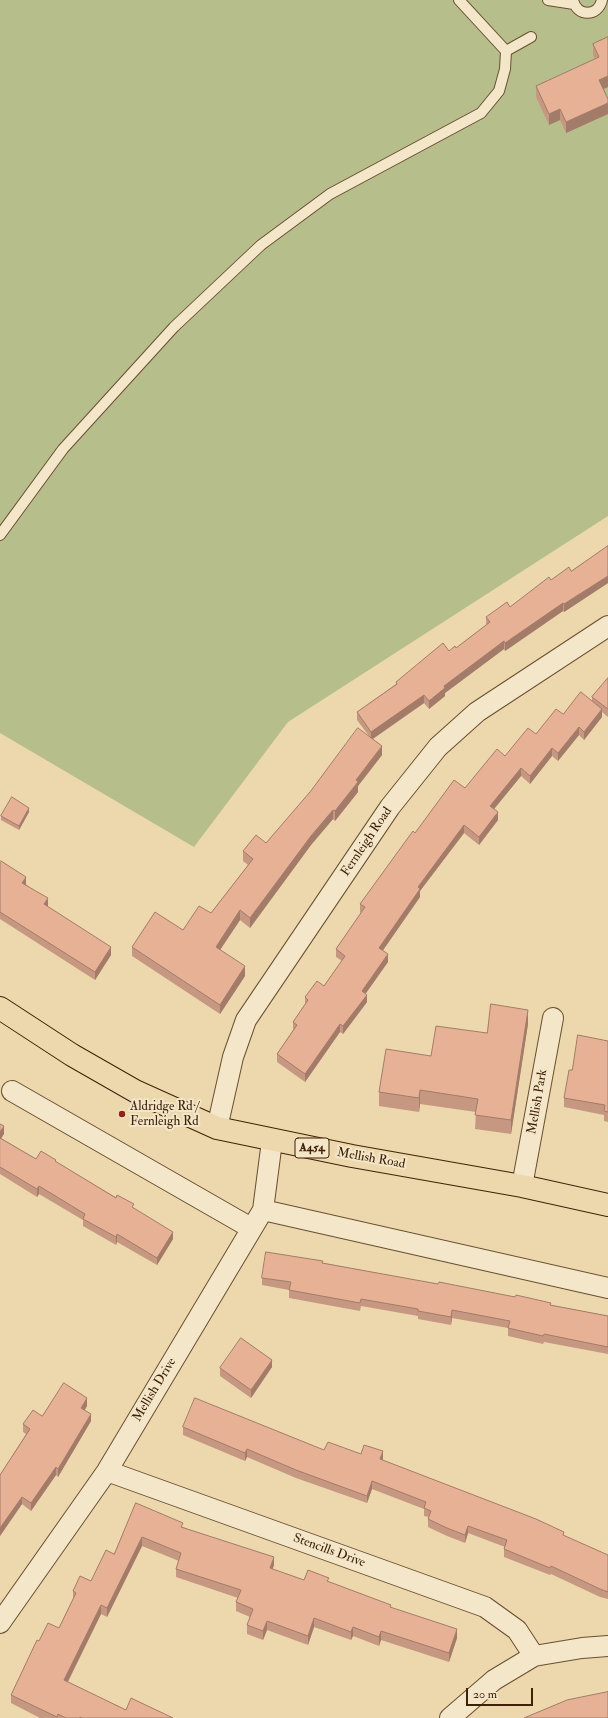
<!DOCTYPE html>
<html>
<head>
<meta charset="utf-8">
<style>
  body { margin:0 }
  #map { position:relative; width:608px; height:1718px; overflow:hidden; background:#ecd8ac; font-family:"IM FELL Double Pica",serif }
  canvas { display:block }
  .scale { position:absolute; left:466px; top:1688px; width:67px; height:18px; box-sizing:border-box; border:2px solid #3e2107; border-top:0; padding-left:5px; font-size:12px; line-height:14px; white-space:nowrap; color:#3e2107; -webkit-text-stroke:3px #f3e6c9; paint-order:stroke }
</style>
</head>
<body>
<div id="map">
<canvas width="608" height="1718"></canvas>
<div class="scale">20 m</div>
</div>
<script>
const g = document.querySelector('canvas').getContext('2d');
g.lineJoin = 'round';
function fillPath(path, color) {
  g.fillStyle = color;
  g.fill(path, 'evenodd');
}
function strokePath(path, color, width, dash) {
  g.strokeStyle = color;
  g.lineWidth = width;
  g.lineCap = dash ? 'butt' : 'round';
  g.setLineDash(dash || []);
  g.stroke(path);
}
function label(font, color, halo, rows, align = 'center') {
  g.font = font + ' "IM FELL Double Pica",serif';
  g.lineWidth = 4;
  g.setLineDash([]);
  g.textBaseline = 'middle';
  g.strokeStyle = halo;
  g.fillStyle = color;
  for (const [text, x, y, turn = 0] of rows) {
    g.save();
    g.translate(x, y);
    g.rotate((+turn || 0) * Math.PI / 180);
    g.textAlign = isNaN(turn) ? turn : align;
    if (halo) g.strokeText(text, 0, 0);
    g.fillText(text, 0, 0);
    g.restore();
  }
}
const green = new Path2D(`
  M0,0H608V516L288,722L194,847L0,733Z`);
const service = new Path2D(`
  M548,0L574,4
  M573,0C577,17 598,17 602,0
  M506,51L531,37
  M0,535L63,449L174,327L261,245L330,194L481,113L499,91L505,69L506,51L459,0`);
const minor = new Path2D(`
  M12,1091L251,1228
  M217,1128L233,1057L246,1020L390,807L438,747L477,712L608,626
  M522,1186L553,1018
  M263,1210L608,1288
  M107,1471L485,1607L517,1630L534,1656
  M0,1623L107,1471L263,1210L272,1141
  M450,1718L494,1680L534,1656L582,1648L608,1646`);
const primary = new Path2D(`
  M0,1008L72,1055L135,1091L217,1128L352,1156L522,1186L608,1205`);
const wall = new Path2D(`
  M608,37V87L604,89L608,99V114L566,133L560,120L549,125L536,97V86L595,59L593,55V44Z
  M608,546V583L564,612L563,611L505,651L504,649L445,693V696L429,709L424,703L373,739L382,755L358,786V792L335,821L333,819L311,845L250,928L240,920L220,950L245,976L220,1014L132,956V947L183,930L211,913L248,865L243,861V851L266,843L369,736L357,720V712L396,684V682L449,651L456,648L486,625V617L510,607L551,580L571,571Z
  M608,678V717L602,712V717L584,740L579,735L558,761L552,756L530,784L521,776L494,809L498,820L479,845L464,833L420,891V897L383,950L388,962L365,993L367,1002L343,1034L340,1032L305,1082L277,1062V1054L293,1030V1022L305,1004V997L324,986L342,961L336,957V949L361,913L360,912V904L415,833L465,788L505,756L563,714L592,701V697Z
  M29,812L19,830L1,820V816Z
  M0,862L26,884L48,906V907L111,955L95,980L0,919Z
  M528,1024L511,1134L475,1129L476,1112L420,1104L419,1112L379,1106V1092L431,1056L487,1033Z
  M608,1041V1122L604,1121V1115L564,1107V1098L572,1070Z
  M0,1124L4,1134L1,1138L36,1159L56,1162L134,1208L173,1239L157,1265L117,1242L116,1245L83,1226V1220L39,1194L37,1197L0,1174Z
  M323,1263L551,1305L608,1316V1354L544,1342L543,1344L508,1336V1328L452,1318L451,1325L418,1319V1316L361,1306L360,1311L289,1298V1290L262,1285V1278Z
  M272,1367L251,1398L220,1376V1368Z
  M87,1406L85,1410L91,1421L58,1477L56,1475L31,1511L22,1504L0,1536V1475L26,1434L23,1432V1424L42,1416Z
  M183,1427L324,1450L361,1454L383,1459L382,1460L564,1536L608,1555V1599L600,1597L551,1574L550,1575L504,1557V1549L505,1547L468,1533L465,1543L447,1536L428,1527V1519L429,1517L424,1516V1509L372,1489L367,1503L296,1478L247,1457L245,1461L183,1435Z
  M136,1503L183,1527L274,1565L272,1569L304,1580L329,1582L391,1607L457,1638L449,1662L381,1640L379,1646L353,1636L351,1640L314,1627L308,1645L267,1630L263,1640L247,1634V1625L250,1617L236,1611V1602L238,1598L176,1577V1569L179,1561L142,1546L107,1617L101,1614L68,1682L126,1710L173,1718H40L11,1703V1695L39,1641L59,1628L73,1599V1591L91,1581L114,1554Z`);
const shadedWall = new Path2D(`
  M608,76V87L599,91V80Z
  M608,103V114L566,133V122Z
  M560,109V120L549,125V114Z
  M608,576V583L564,612V604Z
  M563,603V611L505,651V643Z
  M504,641V649L445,693V696L429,709V701L444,686Z
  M424,695V703L371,740V732Z
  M602,709V717L584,740V732Z
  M579,727V735L558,761V753Z
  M382,746V755L358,786V792L335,821V811L356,780Z
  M552,748V756L530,784V776Z
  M521,768V776L490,814V806Z
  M29,808V812L19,830V826Z
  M333,810V819L311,845L250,928V918L311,836Z
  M498,812V820L479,845V837Z
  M464,825V833L420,891V897L379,956V948L418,887Z
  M26,877V884L22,890V883Z
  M48,898V906L44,912V904Z
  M240,910V920L216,956V947Z
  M111,947V955L95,980V972Z
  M388,954V962L362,999V991Z
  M245,966V976L220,1014V1005Z
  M367,995V1002L343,1034V1026Z
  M528,1010V1024L511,1134V1120Z
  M340,1024V1032L305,1082V1074Z
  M420,1090V1104L419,1112V1098Z
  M4,1126V1134L0,1140V1132Z
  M39,1186V1194L37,1197V1189Z
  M173,1232V1239L157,1265V1258Z
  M117,1234V1242L116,1245V1237Z
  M452,1310V1318L451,1325V1317Z
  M272,1360V1367L251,1398V1390Z
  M87,1398V1406L81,1415V1408Z
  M91,1414V1421L58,1477V1469Z
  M247,1449V1457L245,1461V1453Z
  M383,1451V1459L380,1467V1459Z
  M56,1467V1475L31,1511V1503Z
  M372,1481V1489L367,1503V1496Z
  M22,1497V1504L0,1536V1528Z
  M468,1526V1533L465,1543V1535Z
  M142,1537V1546L107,1617V1608Z
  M274,1557V1565L270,1577V1568Z
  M101,1605V1614L64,1689V1680Z
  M314,1618V1627L308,1645V1636Z
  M267,1621V1630L263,1640V1631Z
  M353,1627V1636L351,1640V1632Z
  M457,1629V1638L449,1662V1653Z
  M381,1631V1640L379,1646V1637Z`);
const building = new Path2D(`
  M608,37V76L599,80L608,99V103L566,122L560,109L549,114L536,86L599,57L593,44Z
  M608,546V576L564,604L563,603L505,643L504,641L444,686L445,688L429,701L424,695L371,732L357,712L397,684L396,682L443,643L449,651L455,646L456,648L490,622L486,617L507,602L510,607L549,577L551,580L569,567L571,571Z
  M608,678V709L592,697Z
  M581,692L602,709L584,732L579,727L558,753L552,748L530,776L521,768L490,806L498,812L479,837L464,825L418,887L420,889L379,948L388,954L362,991L367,995L343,1026L340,1024L305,1074L277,1054L297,1025L293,1022L308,1000L305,997L317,981L324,986L345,956L336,949L365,907L360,904L413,831L415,833L454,780L465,788L497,749L505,756L528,728L536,734L556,709L563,714Z
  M358,728L382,746L356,780L358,782L335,811L333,810L311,836L250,918L240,910L216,947L245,966L220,1005L132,947L155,912L183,930L199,906L211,913L253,859L243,851L256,835L266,843L310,792Z
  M12,797L29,808L19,826L1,816Z
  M1,861L26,877L22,883L48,898L44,904L111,947L95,972L0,912V862Z
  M491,1004L528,1010L511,1120L475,1115L478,1099L420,1090L419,1098L379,1092L386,1049L431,1056L436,1026L487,1033Z
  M578,1035L608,1041V1112L604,1111L605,1105L564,1098L569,1070H572Z
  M0,1124L4,1126L0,1132Z
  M0,1138L36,1159L41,1151L56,1160L55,1161L116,1198L117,1195L134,1204L132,1207L173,1232L157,1258L117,1234L116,1237L83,1219L85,1214L39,1186L37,1189L0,1167Z
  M266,1252L323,1261L322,1263L438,1284L439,1282L515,1297L516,1295L551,1303L550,1305L608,1316V1347L544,1334L543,1336L508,1328L510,1321L452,1310L451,1317L418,1311V1309L361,1299L360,1303L289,1290L291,1282L262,1278Z
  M241,1338L272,1360L251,1390L220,1368Z
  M64,1383L87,1398L81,1408L91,1414L58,1469L56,1467L31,1503L22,1497L0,1528V1475L30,1429L23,1424L33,1410L42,1416Z
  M195,1398L324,1450L328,1442L361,1454L364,1445L383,1451L380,1459L536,1519L564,1532L563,1535L608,1555V1592L600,1589L551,1566L550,1568L504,1549L507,1540L468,1526L465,1535L447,1528L428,1519L431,1511L424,1508L426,1502L372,1481L367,1496L296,1470L247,1449L245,1453L183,1427Z
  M136,1503L183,1523L181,1527L274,1557L270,1568L304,1580L308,1570L329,1578L327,1581L391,1605L390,1607L457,1629L449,1653L381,1631L379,1637L353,1627L351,1632L314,1618L308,1636L267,1621L263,1631L247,1625L253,1609L236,1602L241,1590L176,1569L181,1553L142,1537L107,1608L101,1605L64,1680L126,1710L131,1698L173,1718H82L80,1717V1718H66L58,1714L57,1717L11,1695L37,1640L39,1641L48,1623L59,1628L76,1593L73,1591L80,1576L91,1581L106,1550L114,1554Z
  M608,1692V1718H524L567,1700Z`);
const markers = [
  [122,1114,4,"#8f2418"]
];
const shields = [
  [312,1148,34]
];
const shieldNames = [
  ["A454",312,1148]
];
const streetNames = [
  ["Fernleigh Road",367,842,-56],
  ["Mellish Park",538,1102,-80],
  ["Mellish Road",371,1159,10],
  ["Mellish Drive",155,1390,-59],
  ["Stencills Drive",329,1551,20]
];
const poiNames = [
  ["Aldridge Rd /",130,1107],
  ["Fernleigh Rd",130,1122]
];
fillPath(green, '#b6bf8b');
strokePath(service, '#6a4f30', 12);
strokePath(minor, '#6a4f30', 22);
strokePath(primary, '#3e2107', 24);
strokePath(service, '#f3e6c9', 10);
strokePath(minor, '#f3e6c9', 20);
strokePath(primary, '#ecd8ac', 22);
fillPath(wall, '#c79881');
fillPath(shadedWall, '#a27c69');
fillPath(building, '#e7b196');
strokePath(building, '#a27c69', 1);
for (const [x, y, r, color] of markers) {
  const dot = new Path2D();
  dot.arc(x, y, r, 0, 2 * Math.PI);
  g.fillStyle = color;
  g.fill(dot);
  strokePath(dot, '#f3e6c9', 1.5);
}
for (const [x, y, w] of shields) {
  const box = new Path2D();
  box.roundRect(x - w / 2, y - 10, w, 20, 3);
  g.fillStyle = '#f3e6c9';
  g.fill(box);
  strokePath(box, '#3e2107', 1);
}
label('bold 12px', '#3e2107', null, shieldNames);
label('13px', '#3e2107', '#f3e6c9', streetNames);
label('13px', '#3e2107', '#f3e6c9', poiNames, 'left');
</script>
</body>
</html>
